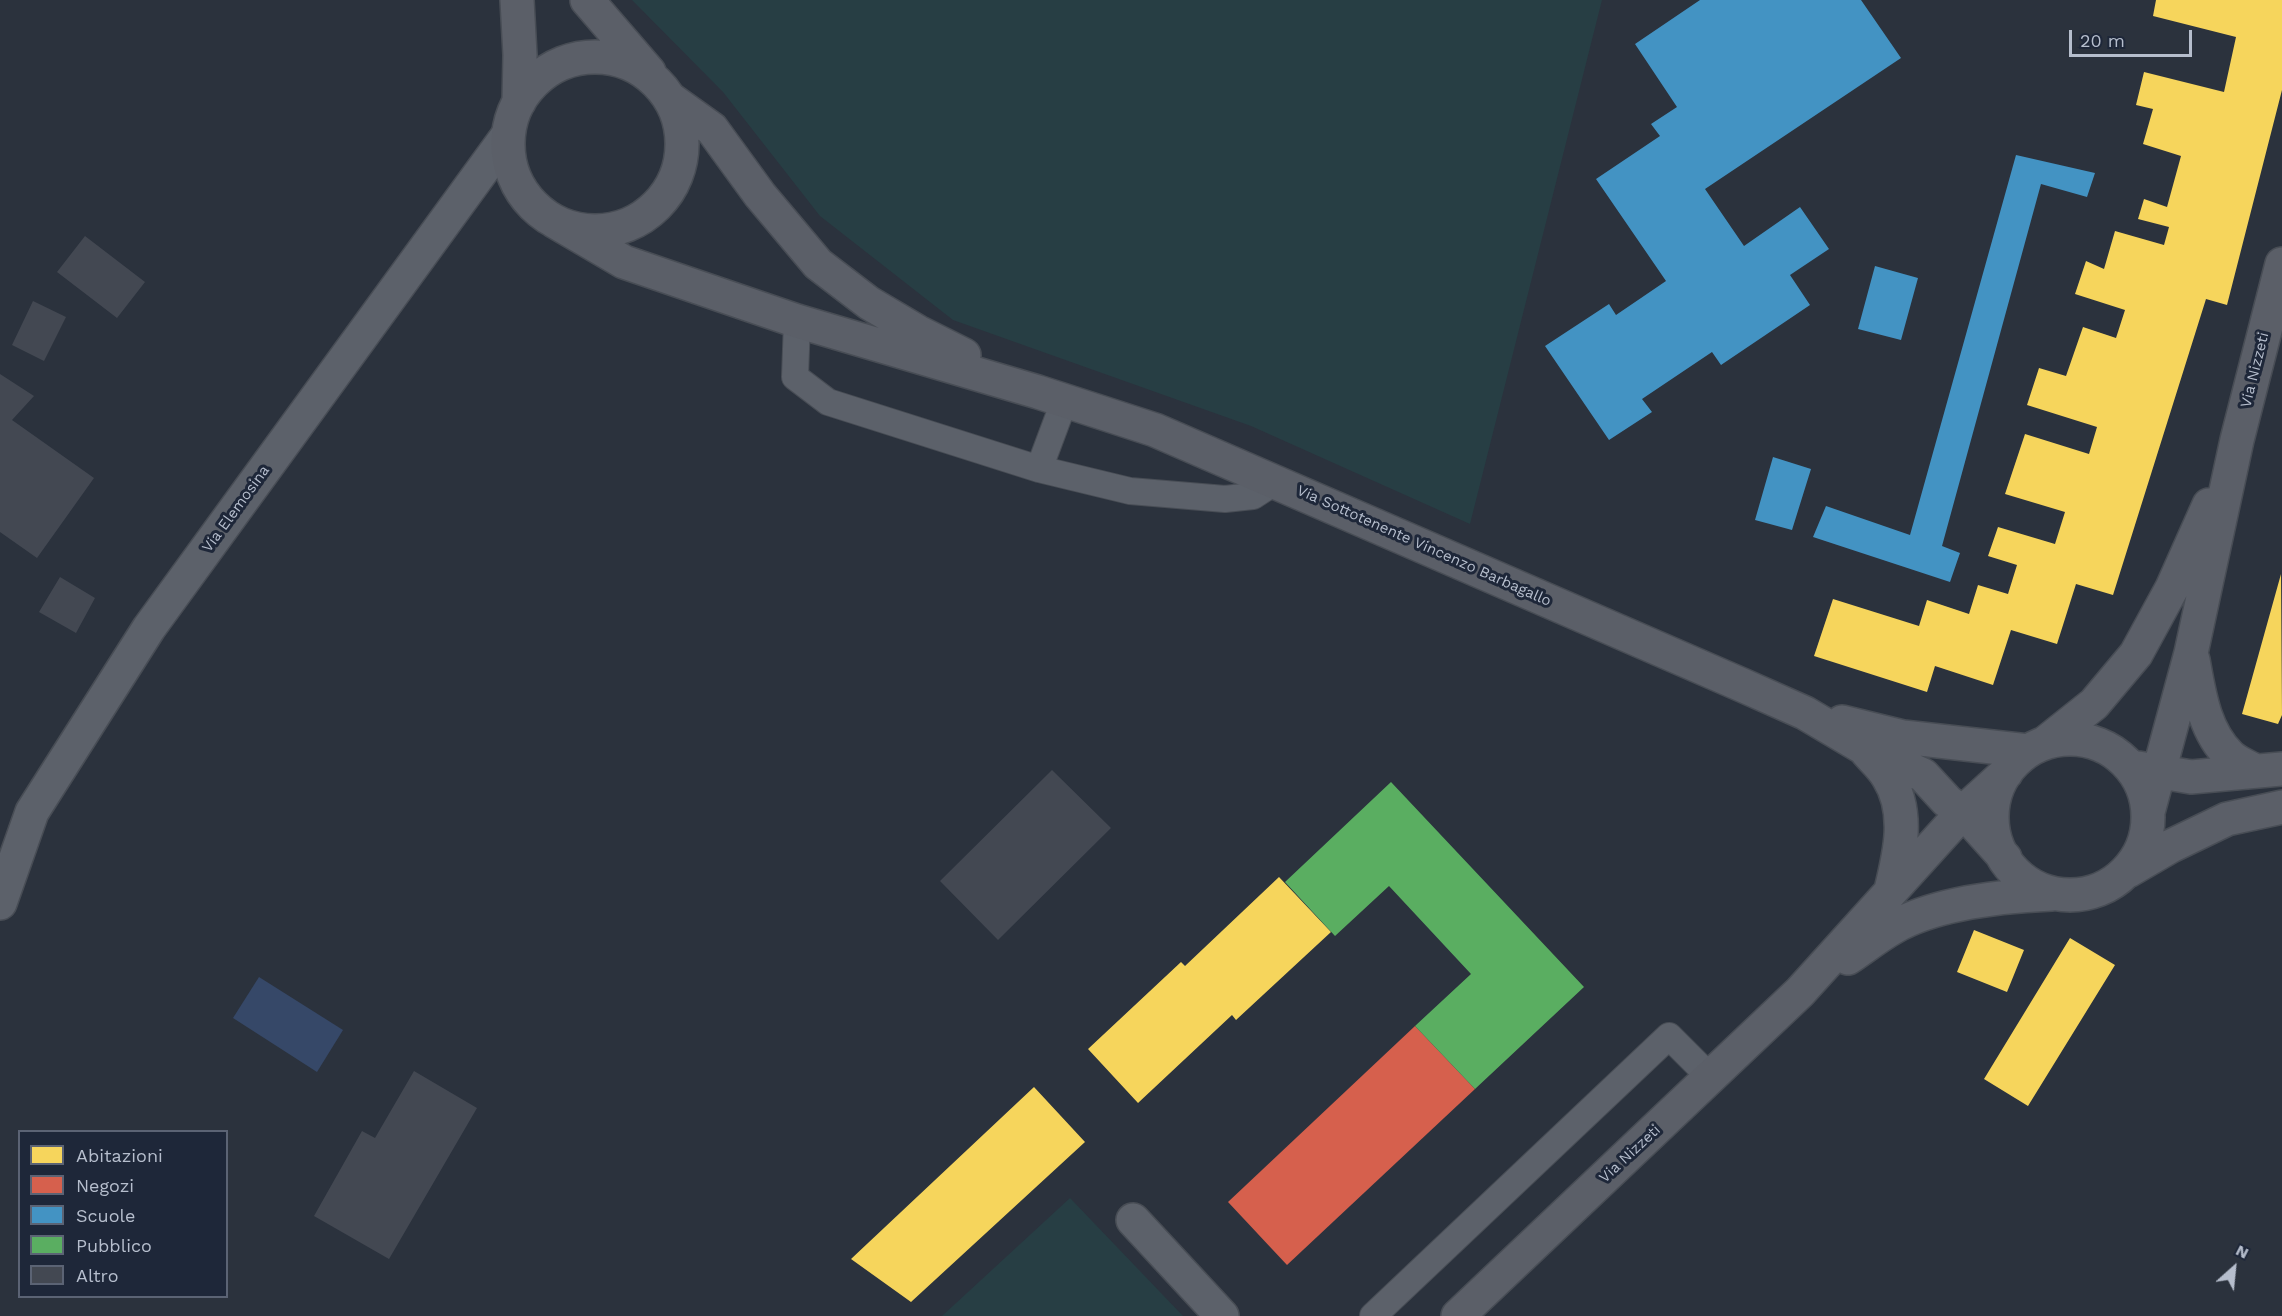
<!DOCTYPE html>
<html>
<head>
<meta charset="utf-8">
<style>
  body { margin:0 }
  #map { position:relative; width:2282px; height:1316px; overflow:hidden; background:#2b323d; font-family:"Work Sans",sans-serif }
  canvas { display:block }
  .legend { position:absolute; left:18px; top:1130px; width:210px; height:168px; box-sizing:border-box; background:#1e2739; border:2px solid #5b6374; margin:0; padding:8px 10px; list-style:none; font-size:18px; color:#b6becd }
  .legend li { display:flex; align-items:center; gap:12px; height:30px }
  .legend b { width:30px; border:2px solid #5b6374 }
  .north { position:absolute; left:2204px; top:1238px; width:60px; height:60px; -webkit-text-stroke:4px #1e2739; paint-order:stroke; rotate:27deg; font-size:16px; font-weight:700; line-height:24px; text-align:center; color:#b6becd }
  .north::after { content:''; display:block; margin:auto; width:21px; height:27px; background:#b6becd; clip-path:polygon(50% 0,100% 100%,50% 72%,0 100%) }
  .scale { position:absolute; left:2069px; top:30px; width:123px; height:27px; box-sizing:border-box; border:3px solid #b6becd; border-top:0; padding-left:8px; font-size:18px; line-height:21px; white-space:nowrap; color:#b6becd; -webkit-text-stroke:4px #1e2739; paint-order:stroke }
</style>
</head>
<body>
<div id="map">
<canvas width="2282" height="1316"></canvas>
<ul class="legend">
<li><b style="height:16px;background:#f6d55c"></b>Abitazioni</li>
<li><b style="height:16px;background:#d6604d"></b>Negozi</li>
<li><b style="height:16px;background:#4393c3"></b>Scuole</li>
<li><b style="height:16px;background:#5aae61"></b>Pubblico</li>
<li><b style="height:16px;background:#434852"></b>Altro</li>
</ul>
<div class="north">N</div>
<div class="scale">20 m</div>
</div>
<script>
const g = document.querySelector('canvas').getContext('2d');
g.lineJoin = 'round';
function fillPath(path, color) {
  g.fillStyle = color;
  g.fill(path, 'evenodd');
}
function strokePath(path, color, width, dash) {
  g.strokeStyle = color;
  g.lineWidth = width;
  g.lineCap = dash ? 'butt' : 'round';
  g.setLineDash(dash || []);
  g.stroke(path);
}
function label(font, color, halo, rows, align = 'center') {
  g.font = font + ' "Work Sans",sans-serif';
  g.lineWidth = 6;
  g.setLineDash([]);
  g.textBaseline = 'middle';
  g.strokeStyle = halo;
  g.fillStyle = color;
  for (const [text, x, y, turn = 0] of rows) {
    g.save();
    g.translate(x, y);
    g.rotate((+turn || 0) * Math.PI / 180);
    g.textAlign = isNaN(turn) ? turn : align;
    if (halo) g.strokeText(text, 0, 0);
    g.fillText(text, 0, 0);
    g.restore();
  }
}
const green = new Path2D(`
  M632,0H1602L1470,524L1251,426L953,320L820,216L723,92Z
  M1070,1198L1183,1316H942Z`);
const water = new Path2D(`
  M259,977L343,1030L317,1072L233,1018Z`);
const homes = new Path2D(`
  M2156,0H2282V90L2227,305L2206,299L2113,595L2076,584L2057,644L2011,630L1993,685L1935,666L1927,692L1814,656L1833,599L1919,626L1927,600L1969,614L1978,585L2008,594L2017,565L1988,556L1998,527L2055,544L2065,512L2005,494L2025,434L2089,454L2097,427L2027,405L2039,368L2066,376L2083,327L2116,338L2125,310L2075,294L2086,261L2104,269L2115,231L2164,245L2169,227L2138,219L2144,199L2167,207L2181,156L2143,144L2153,109L2136,105L2144,72L2224,92L2236,37L2153,16Z
  M2281,574L2282,715L2278,724L2242,714Z
  M1279,877L1331,932L1236,1020L1232,1015L1138,1103L1088,1049L1181,962L1185,966Z
  M1974,930L2024,950L2007,992L1957,972Z
  M2070,938L2115,965L2028,1106L1984,1079Z
  M1034,1087L1085,1142L911,1302L851,1259Z`);
const shops = new Path2D(`
  M1415,1026L1475,1089L1287,1265L1228,1202Z`);
const schools = new Path2D(`
  M1700,0H1861L1901,58L1705,189L1744,246L1800,207L1829,249L1790,275L1810,305L1721,365L1712,352L1642,399L1652,412L1609,440L1545,346L1609,304L1616,315L1666,281L1596,179L1660,136L1651,124L1677,107L1635,44Z
  M2016,155L2095,173L2087,197L2041,184L1942,546L1960,553L1950,582L1813,537L1826,506L1910,535Z
  M1875,266L1918,278L1901,340L1858,329Z
  M1773,457L1811,469L1792,530L1755,520Z`);
const public = new Path2D(`
  M1391,782L1584,987L1475,1089L1415,1026L1471,974L1389,886L1335,936L1285,882Z`);
const building = new Path2D(`
  M85,236L145,282L117,318L57,272Z
  M33,301L66,317L44,361L12,345Z
  M0,374L34,396L12,420L94,478L37,558L0,532Z
  M60,577L95,598L76,633L39,612Z
  M1052,770L1111,828L998,940L940,881Z
  M414,1071L477,1108L389,1259L314,1216L362,1131L375,1138Z`);
const lane = new Path2D(`
  M797,321L795,377L828,402L1039,469L1130,491L1225,499L1253,496L1276,481
  M1039,469L1064,402
  M1373,1316L1669,1036L1711,1078`);
const street = new Path2D(`
  M0,903L32,812L149,628L508,135
  M1133,1220L1222,1316`);
const secondary = new Path2D(`
  M517,0L520,55L519,102
  M587,0L649,72
  M508 144a87 87 0 1 1 174 0a87 87 0 1 1-174 0Z
  M670,99L712,129L760,195L818,264L869,303L918,332L964,355
  M554,221L624,262L797,321L1038,392L1155,430L1742,685L1805,713L1864,748L1923,775L1947,801L1968,817L2005,858
  M2193,660C2199,693 2204,731 2230,756C2236,762 2246,766 2254,770
  M1842,722L1903,737L2028,751
  M1992 817a78 78 0 1 1 156 0a78 78 0 1 1-156 0Z
  M2045,743L2094,704L2136,654L2172,588L2209,505
  M1867,752C1874,760 1883,768 1888,777C1910,812 1900,853 1891,890
  M2138,768L2191,777L2282,769
  M2148,812L2191,653L2237,440L2282,264
  M2128,871L2171,846L2227,819L2282,807
  M1848,958C1863,948 1878,936 1894,927C1936,903 2005,896 2052,894
  M1458,1316L1800,992L1962,813L2006,773`);
const streetNames = [
  ["Via Nizzeti",2255,370,-76],
  ["Via Elemosina",236,509,-54],
  ["Via Sottotenente Vincenzo Barbagallo",1424,546,24],
  ["Via Nizzeti",1630,1154,-43]
];
fillPath(green, '#273e44');
fillPath(water, '#364868');
fillPath(homes, '#f6d55c');
fillPath(shops, '#d6604d');
fillPath(schools, '#4393c3');
fillPath(public, '#5aae61');
fillPath(building, '#434852');
strokePath(lane, '#484d55', 28);
strokePath(street, '#484d55', 36);
strokePath(secondary, '#484d55', 36);
strokePath(lane, '#5c616a', 26);
strokePath(street, '#5c616a', 33);
strokePath(secondary, '#5b5f68', 33);
label('15px', '#b6becd', '#1e2739', streetNames);
</script>
</body>
</html>
